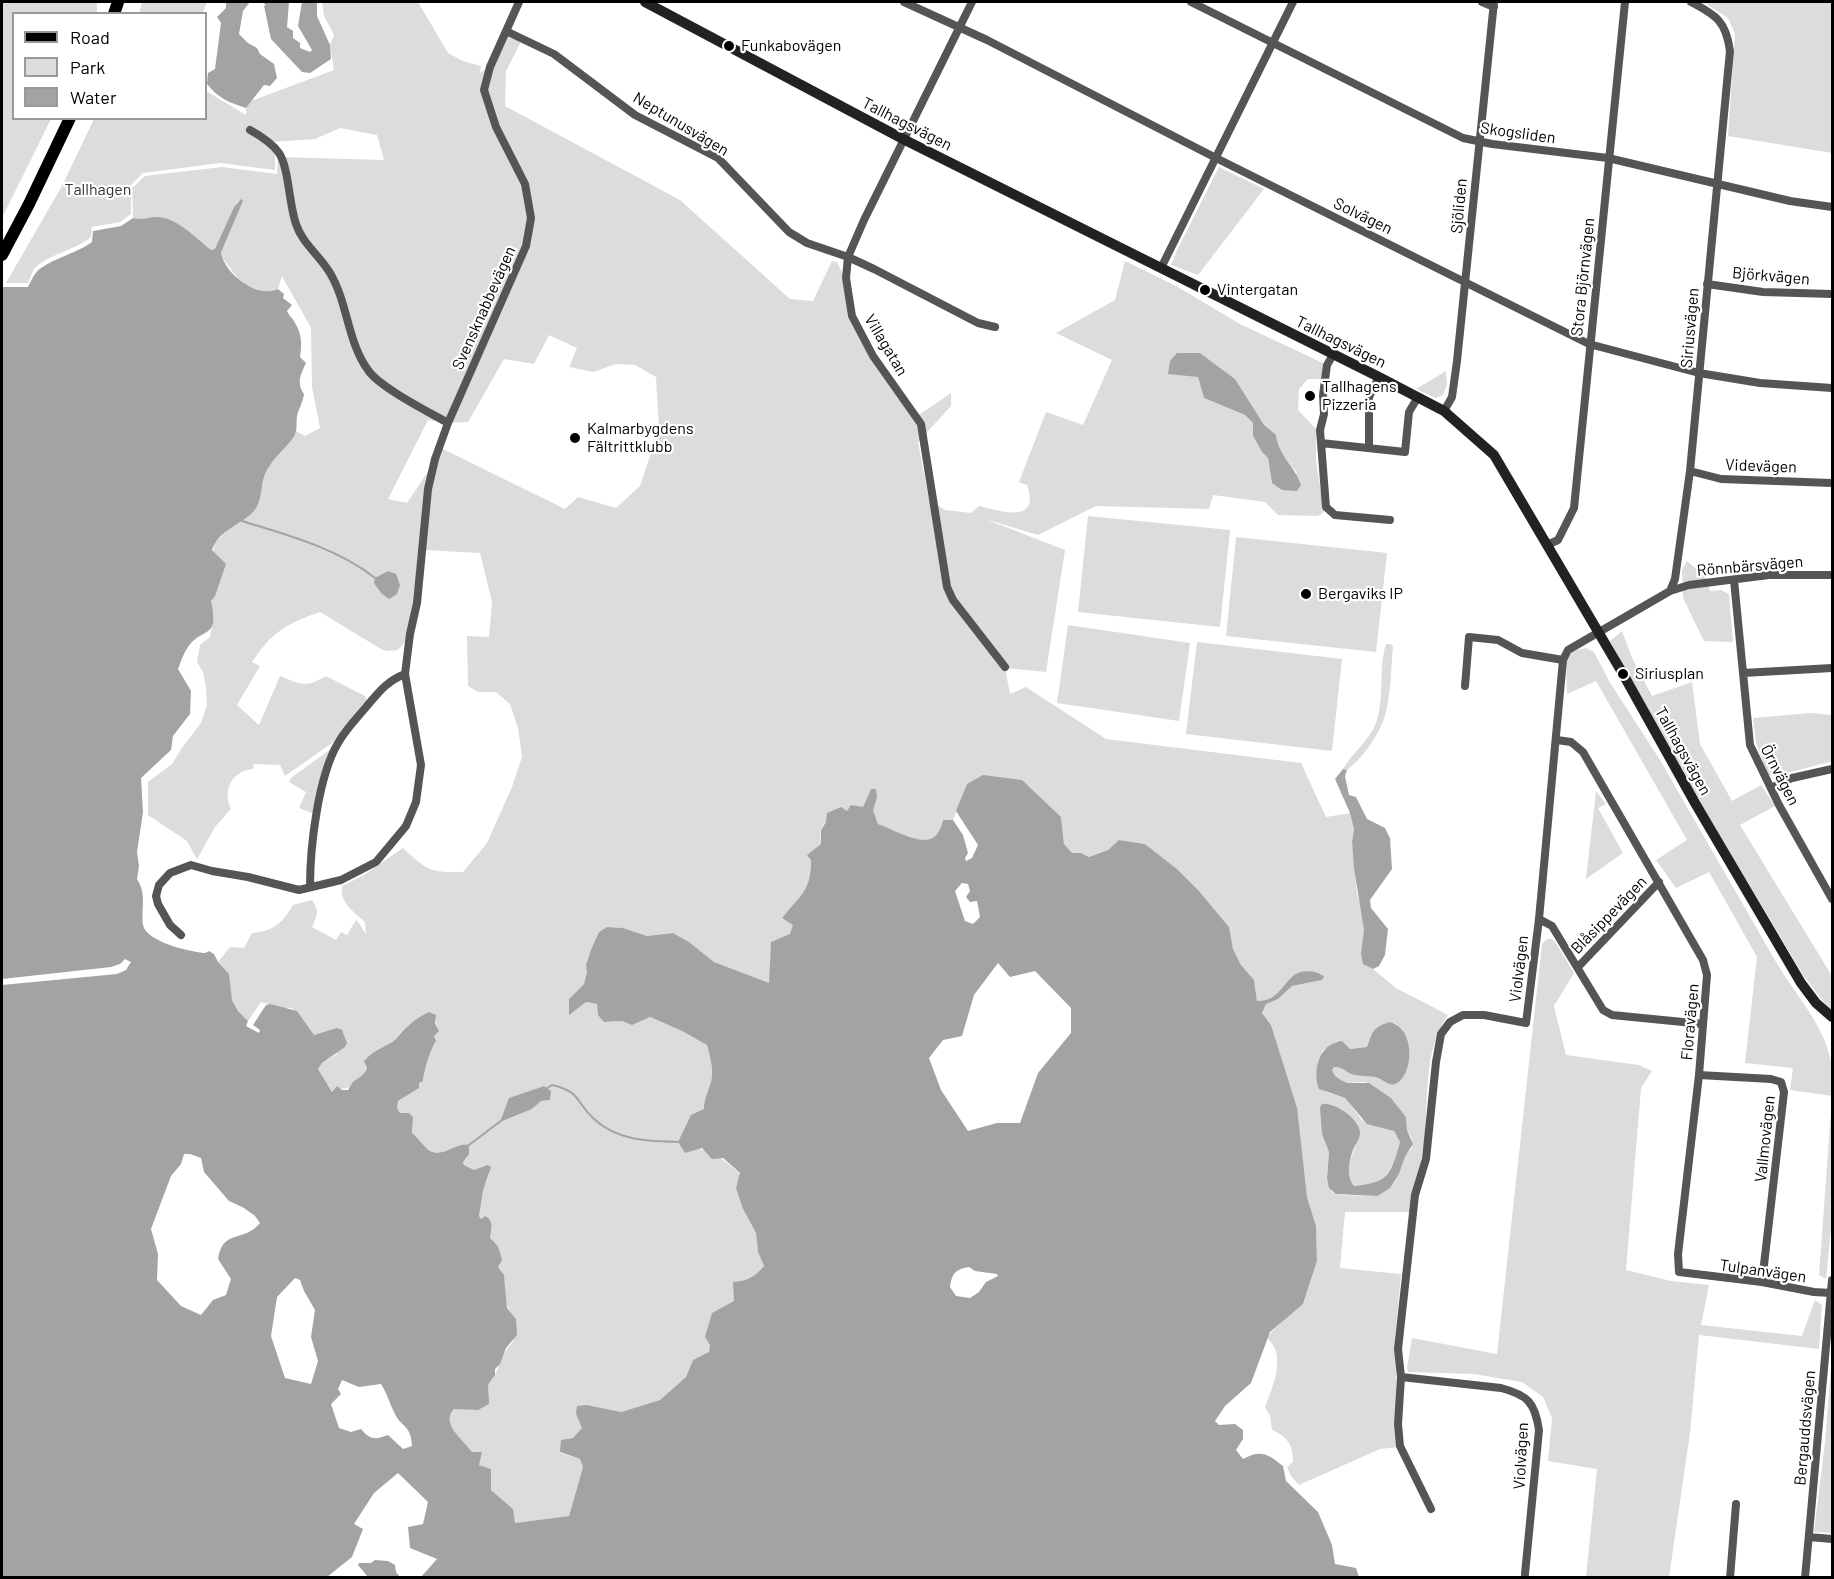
<!DOCTYPE html>
<html>
<head>
<meta charset="utf-8">
<style>
  body { margin:0 }
  #map { position:relative; width:1834px; height:1579px; overflow:hidden; background:#fff; font-family:Barlow,sans-serif }
  canvas { display:block }
  .frame { position:absolute; inset:0; border:3px solid #000; pointer-events:none }
  .legend { position:absolute; left:12px; top:12px; width:195px; height:108px; box-sizing:border-box; background:#fff; border:2px solid #999; margin:0; padding:8px 10px; list-style:none; font-size:18px; color:#000 }
  .legend li { display:flex; align-items:center; gap:12px; height:30px }
  .legend b { width:30px; border:2px solid #999 }
</style>
</head>
<body>
<div id="map">
<canvas width="1834" height="1579"></canvas>
<div class="frame"></div>
<ul class="legend">
<li><b style="height:8px;background:#000"></b>Road</li>
<li><b style="height:16px;background:#dcdcdc"></b>Park</li>
<li><b style="height:16px;background:#a3a3a3"></b>Water</li>
</ul>
</div>
<script>
const g = document.querySelector('canvas').getContext('2d');
g.lineJoin = 'round';
function fillPath(path, color) {
  g.fillStyle = color;
  g.fill(path, 'evenodd');
}
function strokePath(path, color, width, dash) {
  g.strokeStyle = color;
  g.lineWidth = width;
  g.lineCap = dash ? 'butt' : 'round';
  g.setLineDash(dash || []);
  g.stroke(path);
}
function label(font, color, halo, rows, align = 'center') {
  g.font = font + ' Barlow,sans-serif';
  g.lineWidth = 4.5;
  g.setLineDash([]);
  g.textBaseline = 'middle';
  g.strokeStyle = halo;
  g.fillStyle = color;
  for (const [text, x, y, turn = 0] of rows) {
    g.save();
    g.translate(x, y);
    g.rotate((+turn || 0) * Math.PI / 180);
    g.textAlign = isNaN(turn) ? turn : align;
    if (halo) g.strokeText(text, 0, 0);
    g.fillText(text, 0, 0);
    g.restore();
  }
}
const green = new Path2D(`
  M2,2H97V13L14,14V118L51,119L2,218Z
  M142,2H207L203,13H139Z
  M322,2H418L448,53L463,61L481,66L480,73L490,66L506,31L523,38L506,71L505,106L680,200L790,299L813,301L832,261L837,262L843,274L848,317L872,362L913,419L951,393V406L918,442L929,500L945,510L971,513L979,506C1000,511 1041,525 1027,485L1019,482L1046,412L1083,425L1112,360L1056,333L1115,300L1125,261L1176,286L1240,324L1327,365L1325,379H1308L1299,389L1298,410L1316,429V460L1324,512L1318,516L1278,515L1265,502L1213,495L1209,509L1096,506L1038,535L985,519L1065,550L1046,672L1005,668L1010,694L1026,687L1106,739L1301,763L1326,817L1351,813L1354,829L1352,842L1357,893L1362,909L1364,930L1363,963L1373,969L1396,988L1448,1015C1421,1053 1430,1105 1423,1149C1420,1171 1413,1190 1411,1212H1345L1340,1268L1401,1274L1395,1339L1398,1447L1380,1449L1299,1485L1291,1476L1287,1467L1293,1462C1293,1445 1288,1437 1272,1430L1270,1416L1265,1407C1271,1391 1282,1367 1275,1349C1274,1345 1269,1341 1267,1337L1288,1315L1303,1304L1317,1261L1316,1226L1307,1197L1302,1161L1286,1077L1271,1025L1262,1013L1266,1004L1278,999L1292,986L1322,980L1320,974C1280,966 1289,1002 1257,1001L1254,980L1241,965L1233,949L1229,927L1199,891L1177,869L1145,844L1119,840L1108,850L1089,857L1081,853L1072,854L1064,844L1061,817L1044,803L967,784L953,820H943C941,824 940,830 937,834C925,850 892,828 878,824L873,810L877,798L871,789L863,807C851,810 826,815 821,829C820,833 821,840 821,844L808,855L811,860C811,892 800,895 782,918L794,925L790,935L771,942L770,984L714,962L689,942L673,933L647,936L623,928L607,927L599,932L584,984L569,999V1014L586,1002L598,1004L604,1022L622,1021L632,1025L649,1017L682,1031L707,1045C710,1057 715,1072 710,1085C707,1094 704,1099 704,1109L683,1132L678,1143C707,1150 719,1154 740,1174L743,1209L756,1233L758,1252L764,1266L758,1274L746,1281L710,1345L709,1353L693,1360L686,1377L660,1400L621,1412L587,1405L576,1414L583,1428L560,1453L580,1459L583,1467L569,1516L515,1523L513,1509L491,1490V1469L479,1465C476,1460 473,1453 469,1448C460,1437 440,1424 454,1409C457,1409 460,1409 463,1408C470,1405 489,1385 493,1378C500,1366 502,1352 513,1342L512,1314C500,1301 511,1280 498,1267L500,1264L493,1241L490,1238C491,1230 495,1222 485,1216L481,1219L479,1216L483,1191L489,1175L487,1166L474,1170L464,1165L463,1162L468,1154L469,1145C456,1142 444,1158 430,1151C424,1147 418,1138 412,1133L413,1117L400,1113L397,1108L398,1101L419,1088V1083L423,1081C424,1074 431,1048 435,1043L434,1036L438,1028L433,1013C423,1014 400,1029 396,1039L365,1065L367,1068C361,1081 349,1093 336,1087L332,1092L318,1069L322,1063L337,1054L334,1030L314,1035L292,1008H281L261,1002L248,1021L238,1011L232,1000L230,992L229,974L218,962L230,947L244,948L252,933C276,930 281,924 293,905L312,900C320,912 317,915 312,927L336,940L341,932L347,935L356,920L359,923L366,934L365,922C354,912 339,902 342,886L364,875L403,848C426,870 431,873 463,872L487,843L512,787L522,757L518,728L510,704L496,692H478L468,686L467,636L489,637L492,602L480,553L424,550L405,642L398,650L387,651L381,649L320,612C286,624 273,631 252,662L260,666L237,705L259,725L280,676C302,685 305,688 326,676L365,696L367,701L332,743L285,776L280,765L254,764L253,769C232,771 222,790 231,809L215,827L197,859L187,841L148,815V782L172,764L181,749L201,723L207,705L206,687L203,672L197,662L200,645L210,637L214,616L211,601L214,543L227,531L242,521L263,484C264,462 287,450 296,431L305,436L320,428L312,387L311,328L282,276L278,289L271,293L243,285L223,259L221,254L243,201H238L234,207L218,244L215,249L210,250L189,232L157,217L143,221L133,218L132,188L145,176L222,167L277,174L278,157L384,160L377,135L340,128L315,139L271,142L265,128L275,154V170L220,163L143,173L131,185V214L120,222L92,227L91,237C76,250 46,255 34,269C32,273 30,279 28,283H6L62,186L94,119L206,118V91L246,115V108L251,101L334,70L330,45L334,35L324,16ZM549,335L577,348L569,367L593,372L616,364L635,365L656,377L659,429L640,486L616,508L578,497L565,509L443,449L407,503L388,499L428,420L448,423L468,422L504,359L534,364ZM1200,353L1235,379L1277,447L1297,473L1272,483L1268,458L1262,452L1253,436V423L1245,415L1204,398L1198,377ZM1390,1022L1397,1024L1401,1080C1397,1083 1396,1084 1392,1084C1387,1084 1383,1080 1378,1078C1364,1073 1352,1077 1340,1067H1334L1332,1070L1335,1076L1341,1080L1347,1083L1365,1082L1391,1098L1406,1117L1407,1130L1412,1138V1148L1405,1157L1399,1174L1390,1188L1378,1196L1341,1195L1332,1192L1330,1188L1327,1173L1329,1152L1322,1134L1341,1109L1356,1123L1360,1132C1357,1149 1340,1170 1354,1186C1391,1181 1389,1175 1400,1142L1394,1131L1362,1120L1345,1098L1325,1092L1322,1051L1337,1041L1350,1049L1367,1047C1372,1032 1375,1027 1390,1022ZM544,1086L550,1100L541,1101L532,1109L501,1122L510,1098Z
  M1703,2H1832V153L1728,136L1735,34L1728,18Z
  M1219,167L1264,189L1198,275L1171,265L1176,252Z
  M1446,371L1447,384L1443,395L1436,398L1416,389Z
  M1088,516L1230,530L1220,627L1078,612Z
  M1236,537L1387,553L1376,652L1226,636Z
  M1687,561L1706,577L1710,591L1721,590L1729,594L1733,642L1704,641L1683,598L1682,570Z
  M1068,625L1190,643L1179,721L1057,703Z
  M1622,631L1632,658L1652,696L1692,682L1700,744L1732,801L1761,785L1775,806L1740,825L1832,976V1010L1822,1000L1803,975C1738,864 1669,756 1610,641Z
  M1197,642L1342,659L1332,751L1186,734Z
  M1386,644H1391L1393,647C1391,666 1391,688 1387,707C1383,730 1365,756 1347,770L1343,769C1352,753 1369,741 1376,723C1385,698 1378,669 1386,644Z
  M1586,648L1594,652L1609,681L1660,760L1776,962C1796,996 1827,1027 1832,1068C1834,1077 1832,1087 1832,1096L1790,1090L1793,1068L1745,1063L1757,957L1709,872L1676,888L1656,860L1687,840L1596,681L1567,694L1566,662L1573,651Z
  M1810,713L1832,715V762C1815,764 1781,777 1768,775L1756,743L1753,718Z
  M332,748L314,812L312,813L299,808L306,792L289,782L291,778Z
  M1596,791L1606,804L1598,808L1623,853L1586,879Z
  M1547,939H1552L1556,943L1574,973L1554,1006L1566,1055L1639,1065L1652,1071L1641,1088L1626,1270L1671,1281L1709,1285L1701,1325L1802,1336L1815,1300L1822,1305L1819,1349L1699,1335L1690,1433L1669,1577H1586L1597,1469L1548,1461L1552,1418L1543,1397L1522,1382L1474,1374L1408,1372L1407,1368L1412,1338L1497,1354L1542,944Z
  M1832,1097V1219L1826,1279L1819,1275Z
  M1832,1355V1533L1814,1532L1825,1442Z`);
const water = new Path2D(`
  M226,2H250L243,11L239,34L248,43L257,48L260,54L274,64L277,78L270,86L264,85L246,108C230,103 218,98 207,84L208,73L215,69L221,23L217,17L226,8Z
  M262,2H289L287,27L293,31V38L300,43V48L310,52L312,50L298,26L302,2H317V16L330,45L331,59L310,73L302,72L271,39L264,6L266,5Z
  M241,199L243,201L221,253C225,274 257,299 278,289L284,294L283,298L292,305L287,311C289,316 293,318 295,323C302,334 302,345 300,357L306,363C301,374 296,382 304,394C303,402 299,408 297,416C296,424 298,431 293,438C284,450 271,460 265,474C260,487 263,502 252,513C240,525 217,532 212,550L226,564L215,596L211,601C220,640 203,626 188,647C183,654 181,662 178,669L191,691L190,714L173,736L171,750L141,778L143,812L137,852L139,866L137,879C147,894 141,909 143,925C146,942 191,952 205,953L209,951L214,954L218,962L229,974L232,1000L238,1011L248,1021L246,1026L259,1033L260,1030L253,1025L266,1005L270,1004L297,1011L314,1035L337,1028L342,1030L347,1043L345,1047L322,1063L318,1069L332,1092L337,1086L342,1090H348C350,1087 351,1084 353,1082C358,1078 364,1076 367,1068L364,1061C374,1049 389,1046 396,1039C404,1028 416,1018 429,1012L436,1015L435,1023L439,1031L434,1036L436,1041C431,1048 424,1071 423,1081L419,1083V1088L398,1101L397,1108L400,1113H409L413,1117L412,1133C418,1138 424,1147 430,1151C444,1158 456,1142 469,1145V1154L463,1162L464,1165L474,1170L488,1165L491,1167L483,1191L479,1216L481,1219L485,1216C495,1221 491,1230 490,1238C499,1246 499,1248 502,1260L498,1267L504,1275L507,1308L516,1319L517,1335L506,1348L500,1364L495,1369V1375L488,1385L489,1404L478,1410L454,1409C440,1424 463,1439 472,1452H482L479,1465L491,1469V1490L513,1509L515,1523L569,1516L583,1467L580,1459L560,1452L561,1440L573,1438L582,1428L576,1414L577,1406L587,1405L621,1412L660,1400L686,1377L693,1360L709,1352L710,1345L705,1337L712,1313L734,1301L733,1282C747,1281 755,1277 764,1266L758,1252L756,1233L743,1209L736,1188L740,1173L723,1158L712,1159L702,1148L685,1153L678,1142L691,1115L704,1109C704,1099 707,1094 710,1085C715,1072 710,1057 707,1045L682,1031L650,1017L632,1025L622,1021L604,1022L598,1015L597,1004L586,1002L569,1015V999L584,984L587,972L586,965L591,950L599,932L607,927L623,928L647,936L673,933L689,942L714,962L769,983L771,942L790,934L793,925L782,918C800,895 811,892 811,860L807,855L821,844V830L826,822L827,813L841,807L847,811L851,805L863,807L871,789H876L877,798L873,810L878,824C892,828 925,850 937,834C940,830 942,824 943,820H953L963,835L968,853L965,858L966,861L972,858L978,845L956,811L967,784L983,775L1022,780L1061,817L1064,844L1072,853H1081L1089,857L1108,850L1119,840L1145,844L1177,869L1199,891L1229,927L1233,949L1241,965L1254,980L1257,1001C1277,1001 1280,988 1292,977C1300,969 1317,970 1324,977L1322,980L1292,986L1278,999L1266,1004L1262,1013L1271,1025L1297,1108L1307,1197L1316,1226L1317,1261L1303,1304L1270,1332L1251,1383L1225,1406L1215,1421L1219,1425L1235,1424L1243,1430V1439L1236,1450L1243,1459C1261,1449 1268,1454 1283,1466L1286,1481L1318,1512L1332,1545L1335,1564L1356,1568L1359,1577H421L437,1559L410,1548L408,1527L423,1524L428,1502L398,1473L374,1493L354,1524L363,1529L352,1557L327,1577L2,1578V287H28C30,283 32,278 35,274C44,261 78,253 92,242L93,231L121,226L133,218C145,221 146,217 157,217C176,217 196,238 211,250L215,249L234,207ZM962,883L968,884L970,891L966,897L970,902L977,901L980,917L973,924L965,921L955,891ZM998,963L1010,977L1035,971L1071,1008V1033L1038,1073L1020,1123H997L968,1131L941,1090L929,1058L943,1040L962,1036L974,995ZM184,1154H190L201,1158L204,1172L229,1201L244,1208L255,1216L260,1223C244,1243 223,1228 218,1259L231,1279L226,1295L213,1300L201,1315L181,1306L157,1280L158,1254L151,1229L171,1176L181,1164ZM969,1267L975,1271L997,1274L998,1276L986,1282L979,1292L970,1298L956,1296L950,1287C952,1274 955,1269 969,1267ZM295,1278L300,1280L304,1291L315,1310L311,1337L318,1361L311,1384L285,1378L271,1336L277,1297ZM342,1380L359,1387L381,1384C387,1393 389,1402 394,1412C401,1428 411,1424 412,1446L403,1449L388,1435C375,1440 370,1440 361,1429L351,1432L339,1428L331,1404L341,1394L338,1389Z
  M1177,353H1200L1235,379L1264,425L1276,435C1278,455 1295,466 1301,485L1297,491L1282,490L1272,483L1268,458L1262,452L1253,436V423L1245,415L1204,398L1198,377L1168,374L1170,361Z
  M388,571L396,574L400,585L397,594L389,599L381,593L374,583L375,578Z
  M1343,769L1347,770L1345,776L1349,795L1356,797L1367,819L1385,828L1390,838L1392,869L1370,900L1371,908L1388,929L1385,955L1379,966L1373,969L1363,964L1361,954L1364,930L1354,868L1352,842L1354,829L1350,813L1335,779Z
  M1390,1022C1418,1030 1412,1079 1395,1084C1389,1086 1383,1080 1378,1078C1370,1075 1362,1077 1355,1075C1346,1073 1342,1066 1334,1067L1332,1070L1335,1076L1341,1080L1347,1083H1369L1391,1098L1406,1117L1407,1130L1413,1144L1405,1157L1399,1174L1390,1188L1378,1196L1336,1194L1329,1188L1327,1178L1329,1152L1322,1134L1320,1107L1322,1104C1334,1102 1360,1119 1360,1133C1360,1139 1355,1145 1353,1150C1349,1161 1346,1177 1354,1186C1390,1182 1390,1175 1400,1142L1394,1131L1367,1124L1345,1098L1319,1089C1312,1071 1319,1043 1342,1041L1350,1049L1367,1047C1373,1031 1373,1027 1390,1022Z
  M544,1086L551,1091L550,1100L541,1101L532,1109L500,1122L509,1098Z
  M375,1560L388,1561L395,1565L396,1572L400,1577H368L358,1565L359,1563H371Z`);
const pier = new Path2D(`
  M125,959L131,962L129,965L126,970L117,974L2,985V979L111,967L120,964Z`);
const stream = new Path2D(`
  M242,521C287,535 337,548 375,578
  M546,1089L552,1085C582,1092 575,1102 594,1119C618,1141 648,1141 678,1142
  M469,1145L502,1120`);
const minor = new Path2D(`
  M904,2L987,40L1216,158L1589,344L1699,373L1760,383L1832,388
  M972,2L864,220L848,257L846,278L852,316L873,356L921,424L947,587L953,600L1005,667
  M1191,2L1463,138L1492,144L1608,158L1790,201L1832,207
  M1482,2L1494,7
  M506,31L554,54L635,115L718,158L789,232L807,243L848,257L874,269L978,323L995,327
  M250,130C261,136 272,143 279,153C289,168 289,205 296,224C302,243 320,256 330,273C348,303 347,341 368,370C379,387 429,412 448,423
  M1161,268L1293,2
  M1707,284L1763,292L1832,294
  M1333,355L1327,365L1323,395L1324,414L1320,430L1326,507L1335,515L1390,520
  M1444,411L1452,397L1457,361L1494,2
  M1321,443L1405,452L1409,412L1418,397
  M1369,448V397L1379,377
  M1690,471L1721,479L1832,483
  M1547,545L1558,540L1574,508L1625,2
  M1734,580L1750,745L1779,805L1832,899
  M1670,591L1689,585L1769,575H1832
  M1743,673L1832,668
  M1465,686L1469,637L1498,640L1522,653L1563,660
  M1557,740L1571,742L1583,752L1703,960L1707,975L1699,1075L1678,1254L1679,1272L1762,1282L1814,1292L1831,1293
  M1771,788L1792,778L1832,769
  M310,887C310,847 318,777 338,743C346,729 357,718 367,706C379,692 387,681 405,674
  M1539,919L1552,926L1603,1010L1612,1015L1703,1024
  M181,935L170,925L158,904L156,896L159,885L170,873L191,865L212,871L248,877L299,890L341,880L376,862L406,826L416,802L421,765L405,674L410,634L417,603L428,489L435,459L448,423L526,246L531,218L525,184L496,127L484,90L490,67L519,2
  M1578,967L1659,882
  M1699,1075L1771,1079L1781,1082L1784,1092L1762,1282
  M1401,1377L1501,1388C1528,1395 1535,1403 1539,1430L1525,1574
  M1431,1509L1400,1446L1398,1424L1401,1377L1398,1349L1415,1195L1426,1159L1436,1062L1441,1034L1450,1022L1463,1015H1484L1526,1023L1539,919L1563,660L1568,650L1670,591L1675,579L1690,471L1730,51C1726,21 1716,15 1691,2
  M1809,1537L1832,1539
  M1730,1578L1736,1504
  M1805,1578L1832,1280`);
const secondary = new Path2D(`
  M645,2L903,139L1379,377L1444,411L1494,455L1623,674L1695,803L1801,983L1816,1003L1832,1017`);
const primary = new Path2D(`
  M114,14L118,2
  M2,255L29,204L70,118`);
const markers = [
  [729,46,6,"#000"],
  [1205,290,6,"#000"],
  [1310,396,6,"#000"],
  [575,438,6,"#000"],
  [1306,594,6,"#000"],
  [1623,674,6,"#000"]
];
const poiNames = [
  ["Funkabovägen",741,46],
  ["Vintergatan",1217,290],
  ["Tallhagens",1322,387],
  ["Pizzeria",1322,405],
  ["Kalmarbygdens",587,429],
  ["Fältrittklubb",587,447],
  ["Bergaviks IP",1318,594],
  ["Siriusplan",1635,674]
];
const streetNames = [
  ["Neptunusvägen",681,124,31],
  ["Tallhagsvägen",907,124,27],
  ["Skogsliden",1518,133,8],
  ["Sjöliden",1459,206,-85],
  ["Solvägen",1363,216,26],
  ["Björkvägen",1771,276,5],
  ["Stora Björnvägen",1583,277,-84],
  ["Svensknabbevägen",484,308,-66],
  ["Siriusvägen",1690,328,-85],
  ["Tallhagsvägen",1341,342,26],
  ["Villagatan",886,345,59],
  ["Videvägen",1761,466,2],
  ["Rönnbärsvägen",1750,566,-5],
  ["Tallhagsvägen",1683,751,61],
  ["Örnvägen",1780,775,63],
  ["Blåsippevägen",1609,915,-46],
  ["Violvägen",1519,969,-83],
  ["Floravägen",1690,1022,-85],
  ["Vallmovägen",1765,1139,-84],
  ["Tulpanvägen",1763,1271,8],
  ["Bergauddsvägen",1805,1428,-85],
  ["Violvägen",1521,1456,-87]
];
const parkNames = [
  ["Tallhagen",98,190]
];
fillPath(green, '#dcdcdc');
fillPath(water, '#a3a3a3');
fillPath(pier, '#fff');
strokePath(stream, '#a3a3a3', 2);
strokePath(minor, '#555', 8);
strokePath(secondary, '#222', 10);
strokePath(primary, '#000', 12);
for (const [x, y, r, color] of markers) {
  const dot = new Path2D();
  dot.arc(x, y, r, 0, 2 * Math.PI);
  g.fillStyle = color;
  g.fill(dot);
  strokePath(dot, '#fff', 2);
}
label('16px', '#000', '#fff', poiNames, 'left');
label('16px', '#000', '#fff', streetNames);
label('16px', '#333', '#fff', parkNames);
</script>
</body>
</html>
